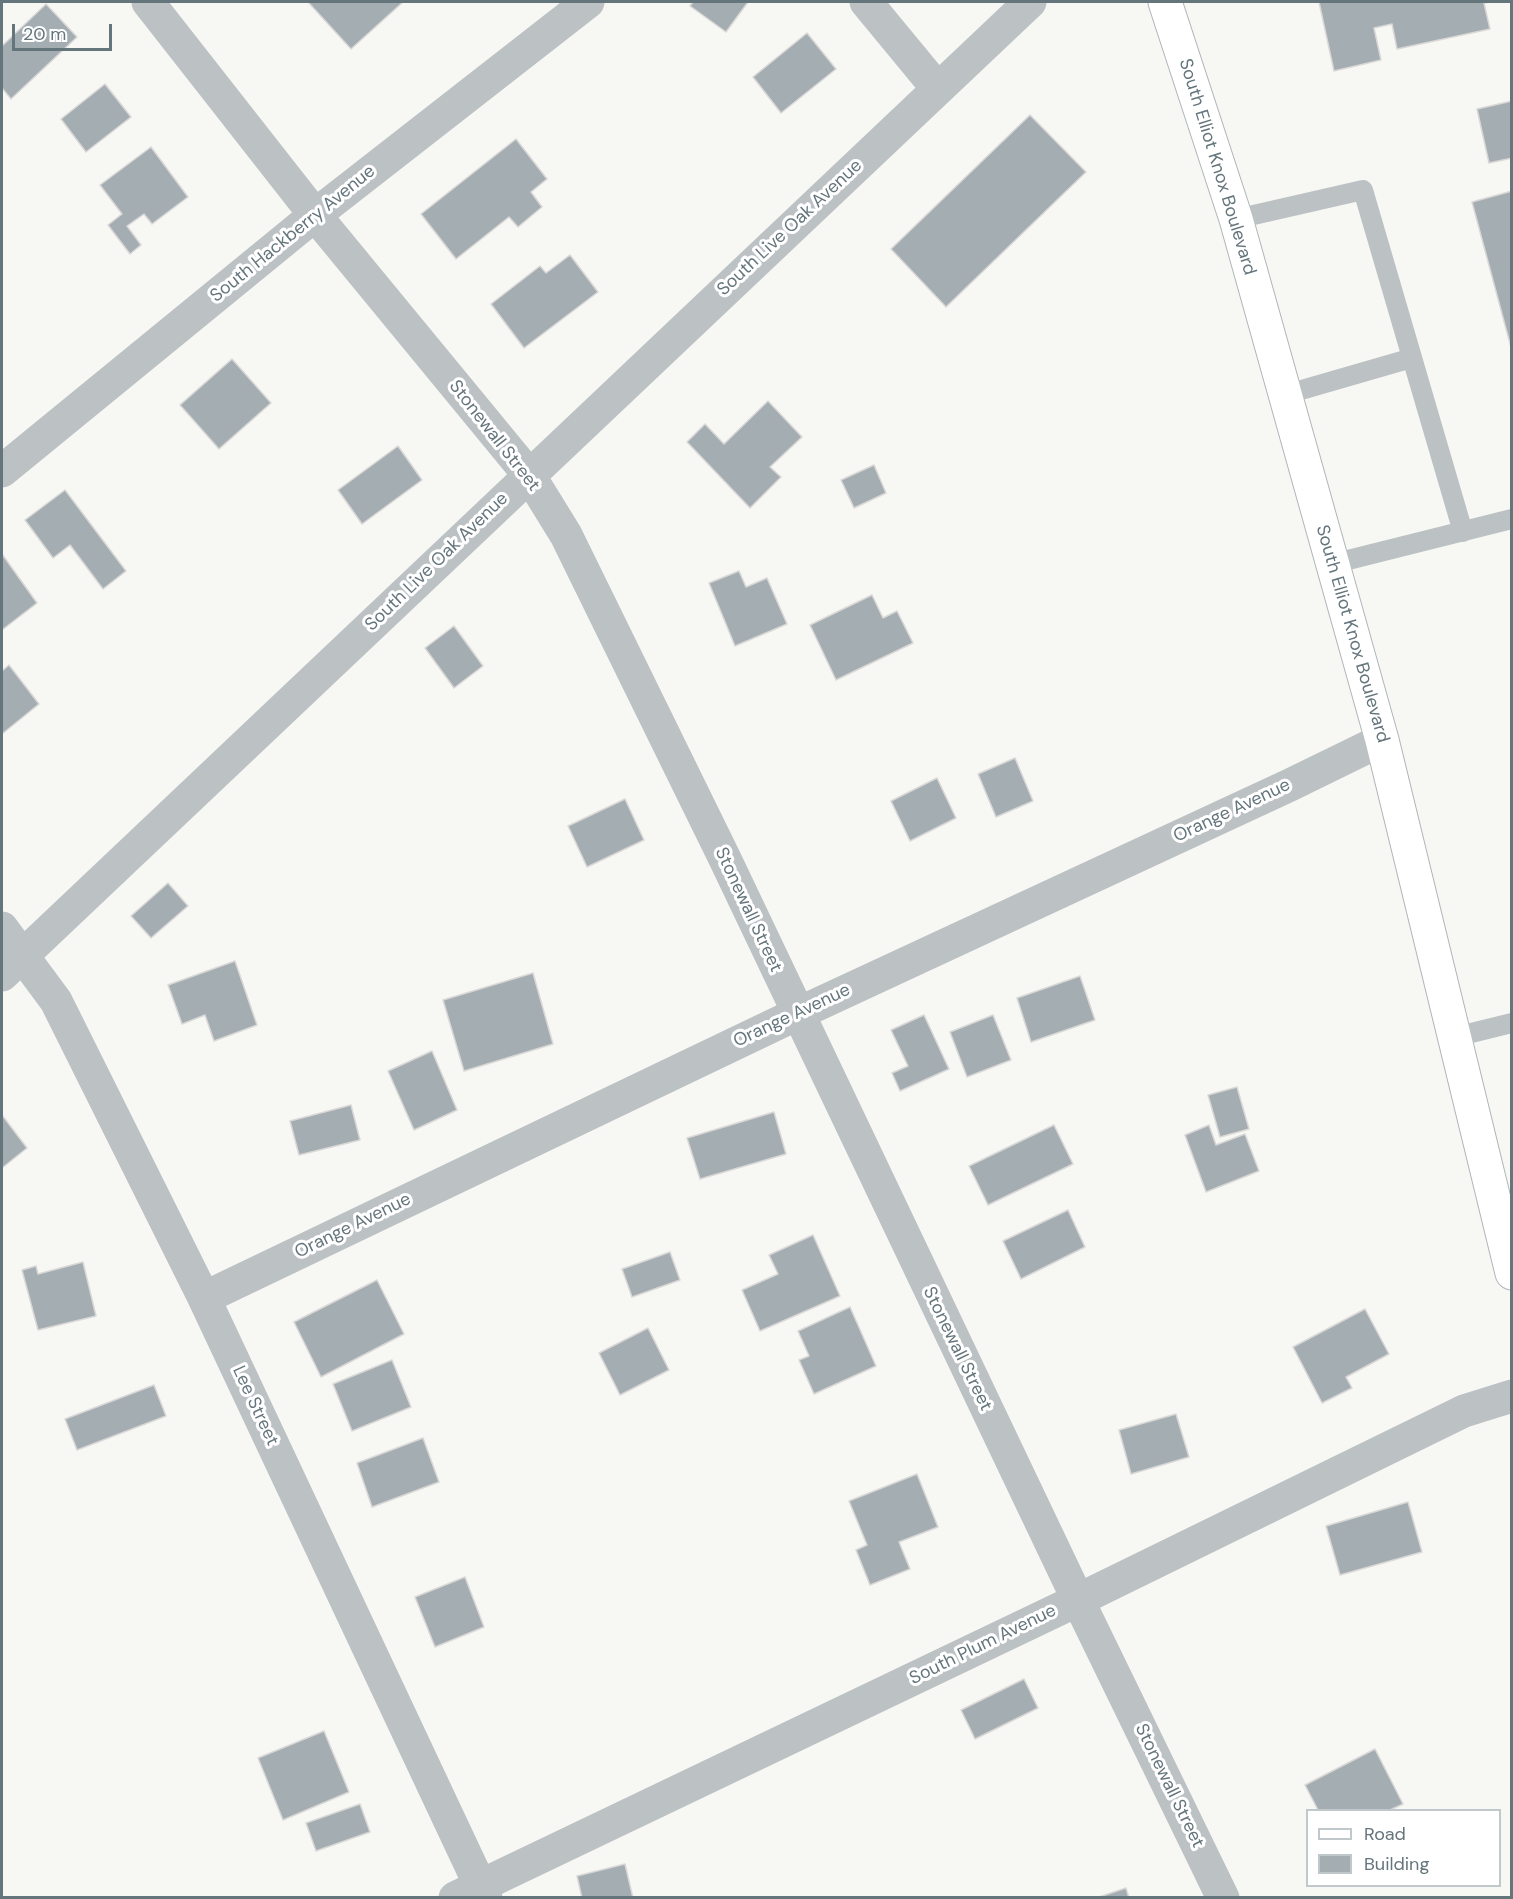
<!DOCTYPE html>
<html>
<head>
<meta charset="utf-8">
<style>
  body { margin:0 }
  #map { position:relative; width:1513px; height:1899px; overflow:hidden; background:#f7f7f4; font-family:"DM Sans",sans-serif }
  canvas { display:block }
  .frame { position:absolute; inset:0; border:3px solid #65757c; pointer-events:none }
  .legend { position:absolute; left:1306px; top:1809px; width:195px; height:78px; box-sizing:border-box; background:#fff; border:2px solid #c1c8cb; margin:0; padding:8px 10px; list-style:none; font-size:18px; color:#65757c }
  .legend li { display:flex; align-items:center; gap:12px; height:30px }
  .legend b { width:30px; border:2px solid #c1c8cb }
  .scale { position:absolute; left:12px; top:24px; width:100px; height:27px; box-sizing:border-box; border:3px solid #65757c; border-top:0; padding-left:8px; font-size:18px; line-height:21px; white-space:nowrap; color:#65757c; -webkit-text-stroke:4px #fff; paint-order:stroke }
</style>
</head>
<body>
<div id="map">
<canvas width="1513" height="1899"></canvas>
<div class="frame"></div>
<ul class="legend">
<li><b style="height:8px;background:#fff"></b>Road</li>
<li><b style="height:16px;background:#a4adb1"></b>Building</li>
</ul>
<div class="scale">20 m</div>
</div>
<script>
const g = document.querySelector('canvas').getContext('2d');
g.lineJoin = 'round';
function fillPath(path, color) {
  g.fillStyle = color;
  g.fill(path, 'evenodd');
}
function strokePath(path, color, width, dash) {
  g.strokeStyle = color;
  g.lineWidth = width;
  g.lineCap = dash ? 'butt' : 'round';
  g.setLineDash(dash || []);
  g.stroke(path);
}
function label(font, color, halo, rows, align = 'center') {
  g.font = font + ' "DM Sans",sans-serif';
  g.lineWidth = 6;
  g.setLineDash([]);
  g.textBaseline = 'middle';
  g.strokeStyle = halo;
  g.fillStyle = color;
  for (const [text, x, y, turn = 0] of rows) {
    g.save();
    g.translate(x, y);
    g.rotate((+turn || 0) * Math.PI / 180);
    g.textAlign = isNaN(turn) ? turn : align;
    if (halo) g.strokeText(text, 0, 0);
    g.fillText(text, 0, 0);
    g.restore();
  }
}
const building = new Path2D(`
  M308,2H403L351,49Z
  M693,2H748L726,32L690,6Z
  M1319,2H1491L1484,3L1490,29L1397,49L1392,24L1374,28L1381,60L1334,71Z
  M46,4L77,37L11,99L2,88V46Z
  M807,33L836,69L781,113L753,77Z
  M105,84L131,117L86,152L61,119Z
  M1512,101V158L1489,163L1477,109Z
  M1030,115L1086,172L946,307L891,249Z
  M516,139L547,179L531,192L542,207L518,227L509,217L456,259L421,214Z
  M151,147L188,197L152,224L144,214L127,226L141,245L130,254L108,225L122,214L100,185Z
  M1512,191V351L1472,202Z
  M570,255L598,292L524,348L491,304L540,266L546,273Z
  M232,359L271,403L219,449L180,405Z
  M768,401L802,437L770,467L781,477L750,508L687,442L705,424L724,444Z
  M398,446L422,480L362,524L338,490Z
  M874,465L886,493L854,508L841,480Z
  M65,490L126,571L103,589L70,545L53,558L25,520Z
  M2,554L37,603L2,630Z
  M739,571L746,587L767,578L787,624L735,646L709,583Z
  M872,595L883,618L897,611L913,643L836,680L810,625Z
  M454,626L483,666L454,688L425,648Z
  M9,665L39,704L2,734V671Z
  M1015,758L1033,801L996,817L978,774Z
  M937,778L956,818L910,841L891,801Z
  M625,799L644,840L587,867L568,826Z
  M168,883L188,906L151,938L131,916Z
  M235,961L257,1025L214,1041L205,1015L182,1024L168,985Z
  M533,973L553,1044L464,1071L443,1000Z
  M1080,976L1095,1020L1031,1042L1017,998Z
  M924,1015L949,1069L900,1091L892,1073L908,1066L891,1030Z
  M993,1015L1011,1060L967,1077L950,1032Z
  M432,1051L457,1110L414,1130L388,1071Z
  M1237,1087L1249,1129L1220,1137L1208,1095Z
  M351,1105L360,1140L299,1155L290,1121Z
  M774,1112L786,1154L700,1179L687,1138Z
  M2,1115L27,1148L2,1168Z
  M1054,1125L1073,1164L988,1205L969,1166Z
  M1209,1125L1216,1145L1245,1134L1259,1171L1206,1192L1185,1135Z
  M1068,1210L1085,1247L1021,1279L1003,1241Z
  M813,1235L840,1296L760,1331L742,1290L778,1274L769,1255Z
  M670,1252L680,1280L632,1297L622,1269Z
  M83,1262L96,1316L38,1330L22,1270L36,1266L38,1274Z
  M377,1280L404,1334L321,1377L294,1322Z
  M850,1307L876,1366L814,1394L799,1360L809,1356L798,1331Z
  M1365,1309L1389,1354L1346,1377L1352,1388L1322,1403L1293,1347Z
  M648,1328L669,1370L620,1395L599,1353Z
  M392,1360L411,1407L352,1431L333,1384Z
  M154,1385L166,1416L77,1450L65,1419Z
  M1176,1414L1189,1457L1131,1474L1119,1430Z
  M423,1438L439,1482L372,1507L357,1463Z
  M917,1474L938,1527L899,1542L910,1569L870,1585L856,1550L867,1545L849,1501Z
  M1408,1502L1422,1552L1340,1575L1326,1526Z
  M465,1577L484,1627L435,1647L415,1597Z
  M1024,1679L1038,1708L975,1739L961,1710Z
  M324,1731L349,1792L283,1820L258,1758Z
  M1375,1749L1403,1804L1390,1810H1318L1305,1785Z
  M360,1804L370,1832L316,1851L306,1823Z
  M625,1864L633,1898H582L577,1876Z
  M1126,1888L1129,1898H1096Z`);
const lane = new Path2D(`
  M1236,219L1363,190L1463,532
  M1284,395L1412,358
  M1332,564L1512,519
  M1455,1037L1512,1023`);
const street = new Path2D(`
  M148,2L315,215L529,475L566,535L725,859L1078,1600L1223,1898
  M866,2L937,88
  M2,471L315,215L588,2
  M2,928L56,1001L204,1298L486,1898
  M2,975L1030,2
  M204,1298L797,1014L1290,785L1382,740
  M455,1898L1078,1600L1464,1411L1512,1396`);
const secondary = new Path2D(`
  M1165,2L1236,219L1382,740L1512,1273`);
const streetNames = [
  ["South Elliot Knox Boulevard",1217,167,73],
  ["South Live Oak Avenue",790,228,-43],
  ["South Hackberry Avenue",293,234,-39],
  ["Stonewall Street",494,436,52],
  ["South Live Oak Avenue",437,562,-44],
  ["South Elliot Knox Boulevard",1352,634,74],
  ["Orange Avenue",1232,811,-25],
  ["Stonewall Street",748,910,65],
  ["Orange Avenue",792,1016,-25],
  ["Orange Avenue",353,1226,-26],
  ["Stonewall Street",957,1349,64],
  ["Lee Street",255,1406,65],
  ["South Plum Avenue",983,1645,-26],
  ["Stonewall Street",1169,1786,64]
];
fillPath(building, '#a4adb1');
strokePath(building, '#d9d8d7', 1.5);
strokePath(secondary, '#afb6b9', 35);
strokePath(lane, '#bcc1c4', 20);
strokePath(street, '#bcc1c4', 33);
strokePath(secondary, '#fff', 33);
label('18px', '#65757c', '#fff', streetNames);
</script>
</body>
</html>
